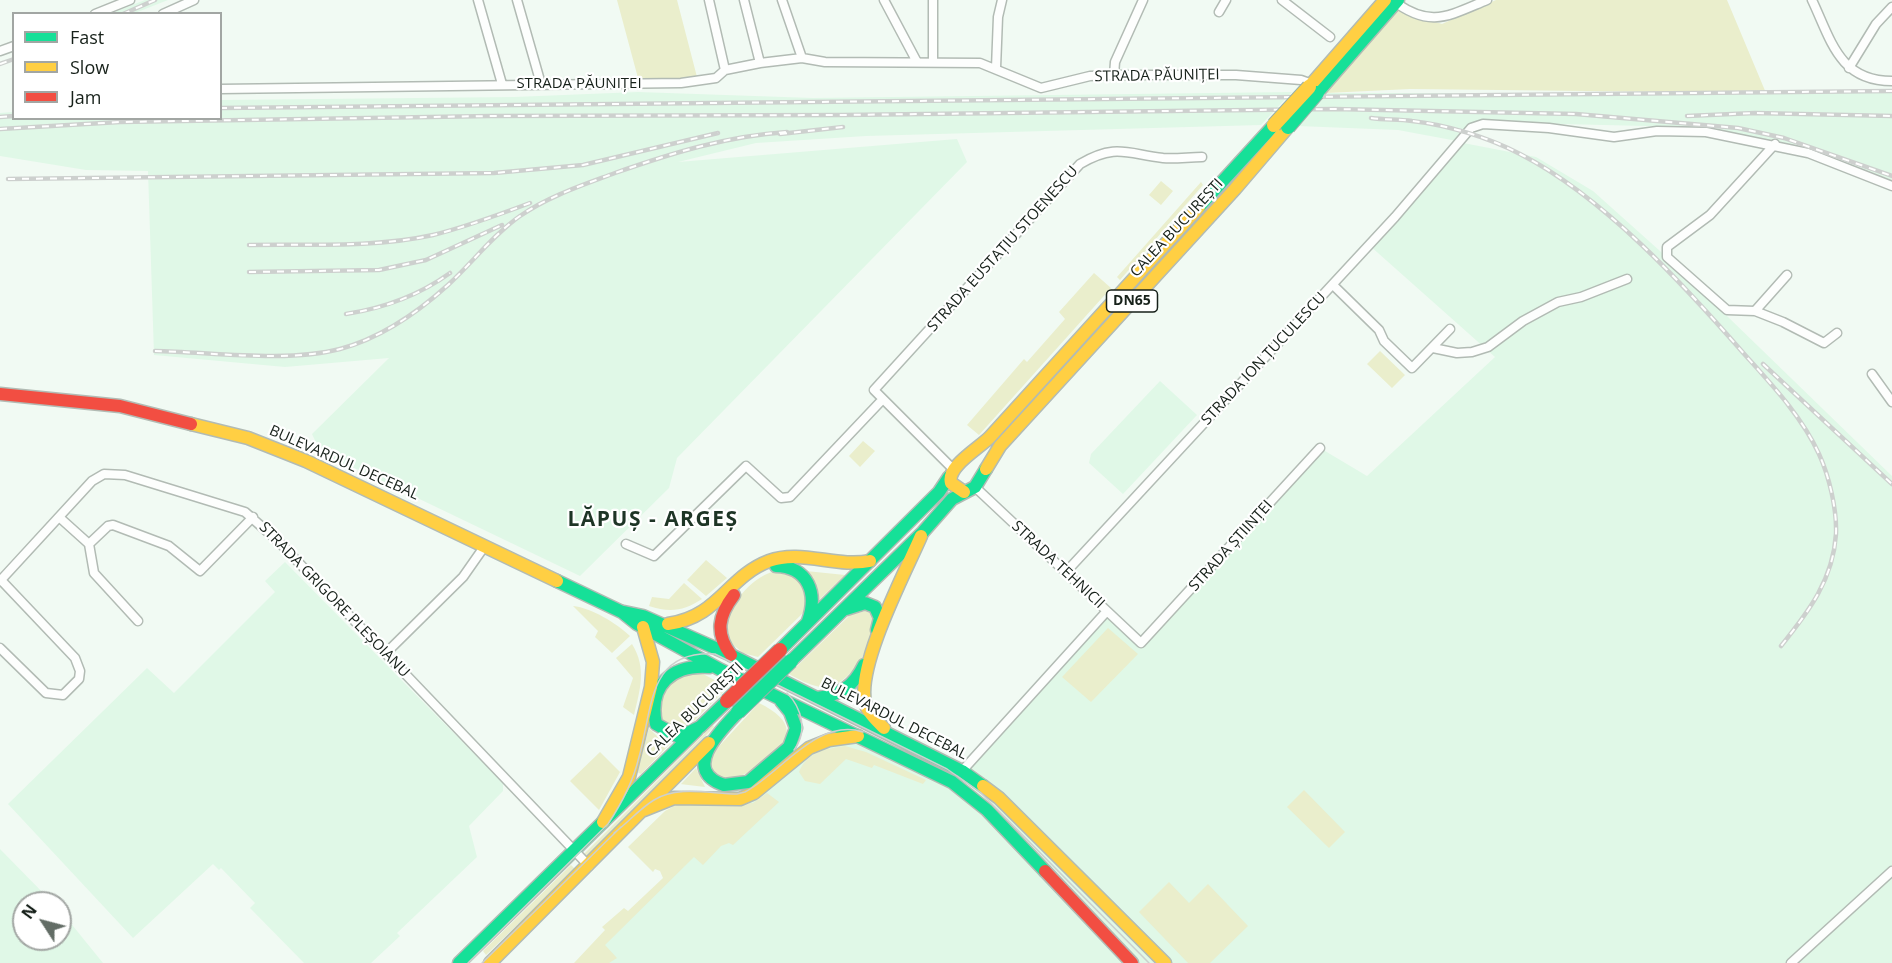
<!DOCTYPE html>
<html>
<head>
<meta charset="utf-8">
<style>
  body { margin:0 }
  #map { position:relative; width:1892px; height:963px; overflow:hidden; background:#f1faf3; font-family:"Open Sans",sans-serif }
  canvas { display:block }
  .legend { position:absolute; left:12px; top:12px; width:210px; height:108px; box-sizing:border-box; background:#fff; border:2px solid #a2a6a3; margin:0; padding:8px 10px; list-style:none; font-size:18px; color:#17211a }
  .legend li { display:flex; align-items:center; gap:12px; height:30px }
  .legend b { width:30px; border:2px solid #a2a6a3 }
  .north { position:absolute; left:12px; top:891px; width:60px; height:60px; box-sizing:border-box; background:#fff; border:2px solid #a2a6a3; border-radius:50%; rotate:306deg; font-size:16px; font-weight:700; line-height:24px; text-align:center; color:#17211a }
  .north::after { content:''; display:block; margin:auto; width:21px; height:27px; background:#636d66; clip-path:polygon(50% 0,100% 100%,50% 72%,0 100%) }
</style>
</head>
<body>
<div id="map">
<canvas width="1892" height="963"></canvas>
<ul class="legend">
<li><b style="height:8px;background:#16e098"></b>Fast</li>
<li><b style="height:8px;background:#ffcf43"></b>Slow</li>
<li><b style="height:8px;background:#f24e42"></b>Jam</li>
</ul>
<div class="north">N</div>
</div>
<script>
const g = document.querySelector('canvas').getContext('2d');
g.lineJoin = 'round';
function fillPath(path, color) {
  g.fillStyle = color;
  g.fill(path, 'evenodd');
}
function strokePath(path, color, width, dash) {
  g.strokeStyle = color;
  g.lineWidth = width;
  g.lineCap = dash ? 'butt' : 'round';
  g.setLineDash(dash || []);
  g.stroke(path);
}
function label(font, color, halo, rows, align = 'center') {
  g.font = font + ' "Open Sans",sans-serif';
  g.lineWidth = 4.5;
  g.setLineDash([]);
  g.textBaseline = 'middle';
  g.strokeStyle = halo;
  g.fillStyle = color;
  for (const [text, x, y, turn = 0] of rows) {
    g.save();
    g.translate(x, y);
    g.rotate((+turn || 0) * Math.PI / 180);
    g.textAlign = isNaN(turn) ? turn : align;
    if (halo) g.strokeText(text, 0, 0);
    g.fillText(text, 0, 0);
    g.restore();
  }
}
const built = new Path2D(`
  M145,0H168L135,13H112Z
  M1892,89V180L1803,147L1689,127L1475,122L1458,142L1536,157L1593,191L1660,251L1892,476V963H579L740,813L792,758L859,736L952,782L1107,611L1141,642L1320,448L1367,476L1495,357L1369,245L1457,141L1398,130L1298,126L1326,93H1765Z
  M638,92L813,98L1292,92L1261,125L866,136L756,143L678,162L957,139L967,162L677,458L669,488L580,576L359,470L322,455L312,434L389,358L285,367L154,355L148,171L86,170L0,156V113L13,112L14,118H220L221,100L514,97Z
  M1160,381L1197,415L1123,494L1089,463L1091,454Z
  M285,562L503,783V791L469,826L477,857L397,933L400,936L371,963H304L250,908L255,903L221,868L219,870L213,864L133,938L8,804L147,668L174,693L275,592L265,581Z
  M0,849L53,903H24V939H60V910L103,963H0Z`);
const green = new Path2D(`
  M617,0H677L697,77L689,80L638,78Z
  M1496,0H1727L1766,93L1410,89L1326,93L1398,10L1442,24Z
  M1161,181L1173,191L1161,205L1149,195Z
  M1201,182L1203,185L1120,280L1117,277Z
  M1094,273L1111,288L979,435L967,425L1024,359L1027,362L1065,319L1059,312Z
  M1380,351L1405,375L1392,388L1367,364Z
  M863,441L875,451L860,467L849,456Z
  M706,560L727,578L706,596L687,580Z
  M780,570C801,576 809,590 805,611L758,657L743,653L725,638L723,623C736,600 751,575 780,570Z
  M806,571L845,575L819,600Z
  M684,583L702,599C684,611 670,613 649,606L652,597L669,599Z
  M573,606C592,608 616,623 630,636L612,653L595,637L598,631Z
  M865,611L874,615C876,641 851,690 820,687C809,685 798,679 789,674L850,615Z
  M1108,628L1138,654L1091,702L1062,677Z
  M632,644C647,668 640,690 634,715L623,707L633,678L616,658Z
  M684,671L703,674L728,687L694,721L676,729L663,724C656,694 663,690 684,671Z
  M759,703C795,721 795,738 765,761C747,775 711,797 711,755Z
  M713,725L714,727L587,858L584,854Z
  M649,728L658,737L671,743L641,774L637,772Z
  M845,746L866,752L926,780L923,784L874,765L872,768L846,759L820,784L805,781L799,772C807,752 825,749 845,746Z
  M600,752L620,772L599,810L570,781Z
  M696,768L705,787L680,784H681Z
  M1304,790L1345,832L1329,848L1287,807Z
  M767,793L779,802L733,845L729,843L721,846L703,865L694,857L605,945L617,958L609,963H574L605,930L602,927L624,908L628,911L663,878L660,871L655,869L653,872L628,847L665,811L676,805L753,803Z
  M571,865L575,869L486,955L483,951Z
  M1169,882L1189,903L1208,884L1248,926L1210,963H1188L1139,912Z`);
const street = new Path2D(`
  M478,0L502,84
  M517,0L541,84
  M709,0L725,70
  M744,0L760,63
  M782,0L802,58
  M884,0L917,62
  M933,0V61
  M1282,0L1330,37
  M1392,0C1430,29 1448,16 1487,0
  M1812,0C1831,40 1839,81 1892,81
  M1219,12L1226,0
  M95,14L130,0
  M163,14L194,0
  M0,51L14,46
  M996,68L998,17L1002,0
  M1849,68L1876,24L1892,7
  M1114,75L1115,62L1143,0
  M220,89L681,83L716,78L725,70L760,63L802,58L825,62L980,63L1041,88L1090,76L1114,75H1236L1301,80L1315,85
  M1775,144L1710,215L1667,247V257L1727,310L1755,311L1783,322L1824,343L1837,333
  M1333,285L1379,330L1384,341L1412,368L1450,329
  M1755,311L1787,275
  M1433,348L1457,353L1472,352L1488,347L1523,321L1558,302L1581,297L1627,279
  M1872,374L1892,402
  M952,468L874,390L1080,164C1116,143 1127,154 1163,158C1176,159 1189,157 1202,157
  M975,487L1141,643L1320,448
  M59,517L89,544L94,573L138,621
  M89,544L108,526L113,525L169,546L200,571L253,517
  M626,544L654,556L746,466L781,498L790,497L882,400
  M1066,572L1395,217L1471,128L1483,124L1549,128L1614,137L1657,131L1706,132L1808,153L1892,186
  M0,581L92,481L104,474L125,475L245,512L278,541L589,866
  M0,648L46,693L63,695L79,679L80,671L75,658L1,580
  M386,653L463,577L484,547
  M962,771L1107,611
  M1791,963L1892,871`);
const fast = new Path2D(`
  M1317,93L1398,0
  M1199,207L1274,125
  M776,566C808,567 818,593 808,621
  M557,581L622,612L637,624L721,670L952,782L987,810L1045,871
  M846,609L865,603L875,607L880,618L877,630
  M624,612L643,616L731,655L962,771L983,786
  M780,650L939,492L949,477
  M791,661L923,532L952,499L975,487L986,469
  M710,667C672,664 648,685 656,724L679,737L700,727L727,701
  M817,698C840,695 854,686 864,665
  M738,712C721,730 680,770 724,785L748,782L789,747L796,728L790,712L781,701
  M459,963L697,730`);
const slow = new Path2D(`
  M1309,87L1385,0
  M191,424L248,438L306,461L557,581
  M986,469L1000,446L1235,189L1288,127
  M964,492L951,483C946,467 978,449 990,437L1199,207
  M668,624C719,617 727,577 769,561C801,549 837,568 870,561
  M884,728C877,721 867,712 865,702C857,664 905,573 921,536
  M983,786L999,798L1165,963
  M644,810L674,798L740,799L754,793L809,748L829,740L858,736
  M603,822L629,777L651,687L653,662L643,627
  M490,963L709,743`);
const jam = new Path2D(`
  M0,394L120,406L191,424
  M731,655C715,633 718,616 734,595
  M1045,871L1132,963`);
const tram = new Path2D(`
  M787,693C802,708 808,732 794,750
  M614,833C628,823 639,809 654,800C678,785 711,794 737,794L745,792C780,774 817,717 863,732
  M468,963L608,824C622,803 633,782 639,757C653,708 647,650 715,654L947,769L980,792L1149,963
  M482,963L621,827`);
const rail = new Path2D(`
  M123,14L155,0
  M0,64L14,59
  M220,108L1892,91
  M1687,116L1755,113L1892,116
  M0,117L14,116
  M1371,118C1385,120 1398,119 1412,121C1447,125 1488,137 1520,154C1604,197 1684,285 1746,356C1773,386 1802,417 1819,454C1829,476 1837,509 1836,534C1833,580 1809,611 1781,646
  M0,129L120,122L491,116L843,115L1334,109L1576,114L1738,128L1784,138L1892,176
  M780,134L843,127
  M8,179L494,173L583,165L718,133
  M249,245C309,244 374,248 433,235C466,227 498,215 530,203
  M249,272L379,270L426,260L502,225
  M346,314C385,308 418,296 450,273
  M155,351C211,352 286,363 340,349C381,338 417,313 448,285C473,262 493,235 520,216C549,196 583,185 615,173C672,153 727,136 787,132
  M1763,364L1892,484`);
const fastBridge = new Path2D(`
  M1288,127L1317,93
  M738,712L791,661`);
const slowBridge = new Path2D(`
  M1274,125L1309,87`);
const jamBridge = new Path2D(`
  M727,701L780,650`);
const shields = [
  [1132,301,51]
];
const shieldNames = [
  ["DN65",1132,301]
];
const streetNames = [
  ["STRADA PĂUNIȚEI",1157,76,-1],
  ["STRADA PĂUNIȚEI",579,84],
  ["CALEA BUCUREȘTI",1177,228,-47],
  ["STRADA EUSTAȚIU STOENESCU",1003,249,-48],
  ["STRADA ION ȚUCULESCU",1264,359,-47],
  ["BULEVARDUL DECEBAL",344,463,24],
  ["STRADA ȘTIINȚEI",1231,546,-48],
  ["STRADA TEHNICII",1058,565,43],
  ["STRADA GRIGORE PLEȘOIANU",334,600,46],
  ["CALEA BUCUREȘTI",695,710,-44],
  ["BULEVARDUL DECEBAL",894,719,27]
];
const districtNames = [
  ["LĂPUȘ - ARGEȘ",653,520]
];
fillPath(built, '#e0f8e7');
fillPath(green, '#eaeecc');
strokePath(street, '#b2bbb4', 11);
strokePath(fast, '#b2bbb4', 15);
strokePath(slow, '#b2bbb4', 15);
strokePath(jam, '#b2bbb4', 15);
strokePath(street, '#fdfefd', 8);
strokePath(fast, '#16e098', 12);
strokePath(slow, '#ffcf43', 12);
strokePath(jam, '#f24e42', 12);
strokePath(tram, '#cdd0ce', 1.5);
strokePath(rail, '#cdd0ce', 4.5);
strokePath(rail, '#fff', 2, [7]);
strokePath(fastBridge, '#97b0a9', 16, []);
strokePath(slowBridge, '#97b0a9', 16, []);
strokePath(jamBridge, '#97b0a9', 16, []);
strokePath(fastBridge, '#16e098', 14);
strokePath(slowBridge, '#ffcf43', 14);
strokePath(jamBridge, '#f24e42', 14);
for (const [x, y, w] of shields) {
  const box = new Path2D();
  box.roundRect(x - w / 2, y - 11, w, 22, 4.5);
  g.fillStyle = '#fff';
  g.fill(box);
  strokePath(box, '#17211a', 1.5);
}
label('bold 14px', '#17211a', null, shieldNames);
label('15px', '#17211a', '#fff', streetNames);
g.letterSpacing = '1.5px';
label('bold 21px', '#1e3526', '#fff', districtNames);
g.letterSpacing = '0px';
</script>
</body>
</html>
